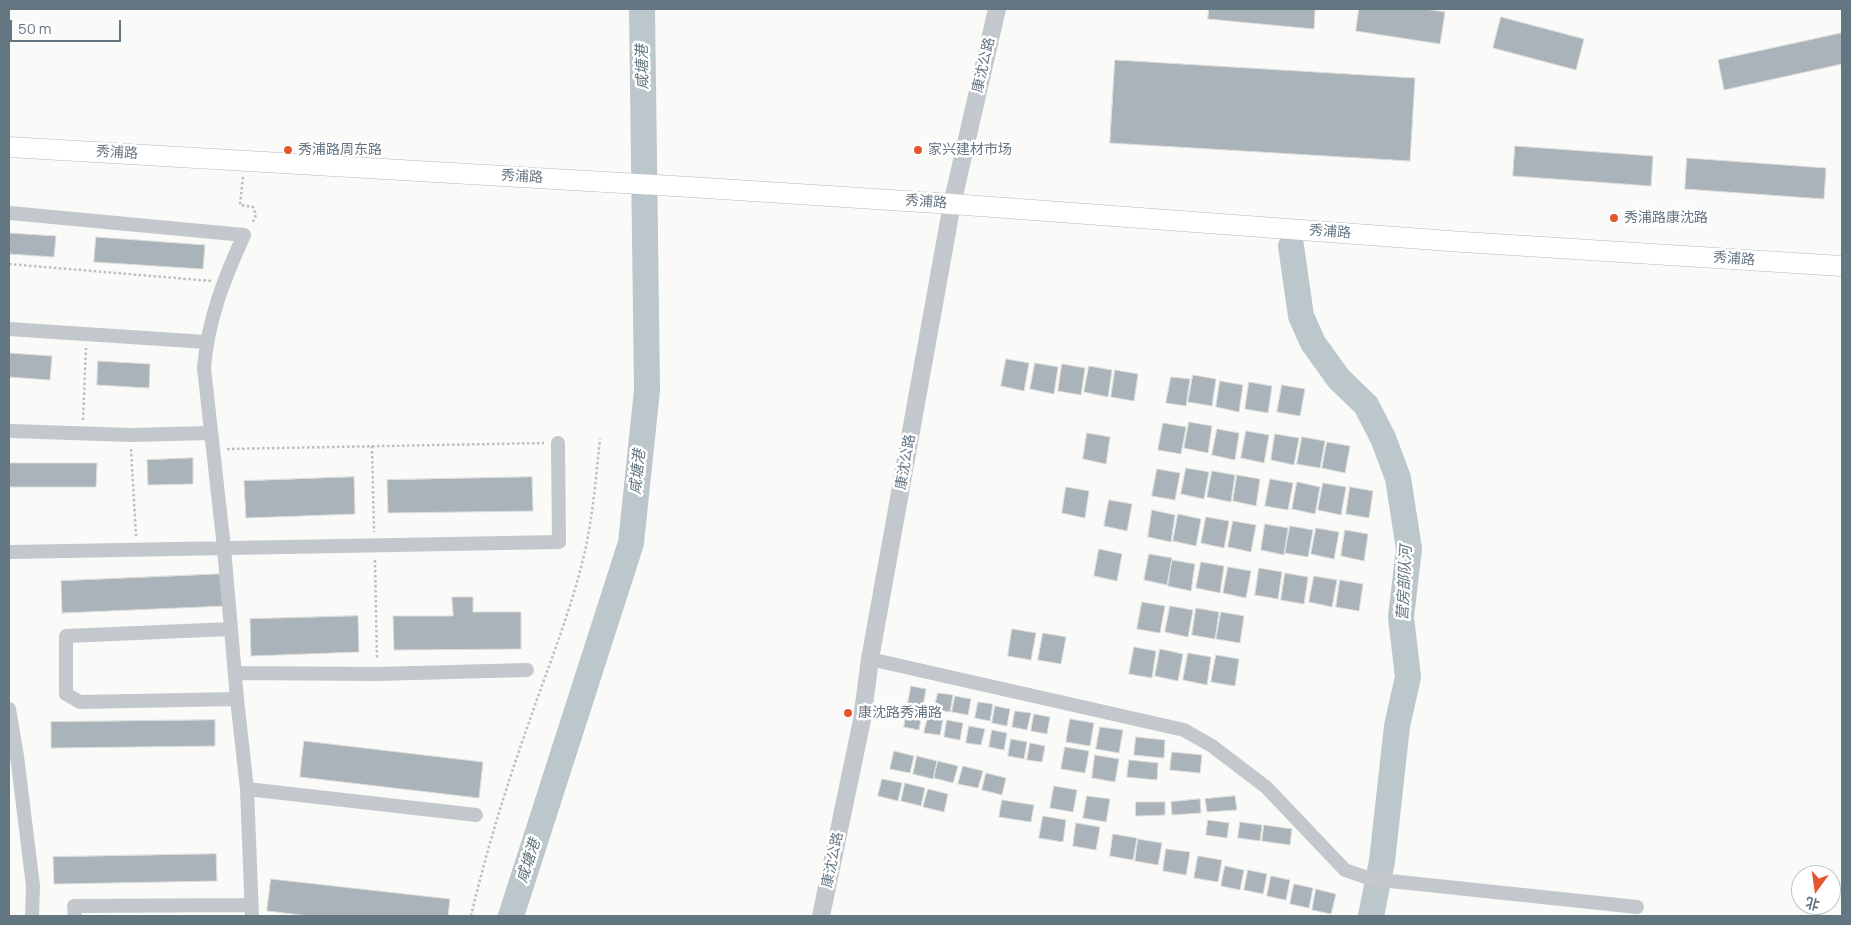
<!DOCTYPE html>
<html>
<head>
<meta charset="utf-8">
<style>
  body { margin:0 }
  #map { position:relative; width:1851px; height:925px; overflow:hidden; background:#fafaf8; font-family:Manrope,"Noto Sans SC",sans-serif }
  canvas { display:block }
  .frame { position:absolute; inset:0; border:10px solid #657683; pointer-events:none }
  .north { position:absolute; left:1791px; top:865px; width:50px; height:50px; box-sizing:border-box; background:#fff; border:1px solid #c1c8cd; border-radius:50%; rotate:194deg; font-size:14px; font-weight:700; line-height:20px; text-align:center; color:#657683 }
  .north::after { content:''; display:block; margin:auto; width:18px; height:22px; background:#e4572e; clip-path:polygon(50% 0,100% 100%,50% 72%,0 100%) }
  .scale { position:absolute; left:10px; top:20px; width:111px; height:22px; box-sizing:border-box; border:2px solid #657683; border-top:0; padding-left:6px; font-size:15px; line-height:18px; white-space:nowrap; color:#657683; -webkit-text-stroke:4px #fff; paint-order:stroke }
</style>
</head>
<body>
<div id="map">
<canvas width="1851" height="925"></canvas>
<div class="frame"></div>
<div class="north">北</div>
<div class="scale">50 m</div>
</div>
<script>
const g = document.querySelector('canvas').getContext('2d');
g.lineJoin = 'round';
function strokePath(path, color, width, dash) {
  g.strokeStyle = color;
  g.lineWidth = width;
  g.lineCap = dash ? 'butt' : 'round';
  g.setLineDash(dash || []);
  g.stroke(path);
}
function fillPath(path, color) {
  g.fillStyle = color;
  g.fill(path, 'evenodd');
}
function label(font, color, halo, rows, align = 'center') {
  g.font = font + ' Manrope,"Noto Sans SC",sans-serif';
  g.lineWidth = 5;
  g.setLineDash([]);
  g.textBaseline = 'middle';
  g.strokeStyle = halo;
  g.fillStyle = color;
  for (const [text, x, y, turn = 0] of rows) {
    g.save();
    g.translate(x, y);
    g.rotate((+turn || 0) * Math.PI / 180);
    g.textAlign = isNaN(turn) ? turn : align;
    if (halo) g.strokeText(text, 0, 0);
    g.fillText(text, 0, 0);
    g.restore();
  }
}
const river = new Path2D(`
  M1291,246L1301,316L1313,343L1339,379L1366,405L1383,438L1398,478L1409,549L1401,617L1408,677L1397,726L1382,861L1371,916
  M511,916L631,543L647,390L642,9`);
const building = new Path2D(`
  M1209,9H1315L1314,29L1208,19Z
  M1359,9H1424L1445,12L1440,44L1356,31Z
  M1501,17L1584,39L1576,70L1493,48Z
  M1842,33V64L1724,90L1718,60Z
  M1115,60L1415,78L1410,161L1110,143Z
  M1515,146L1653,156L1651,186L1513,176Z
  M1687,158L1826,168L1824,199L1685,189Z
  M9,233L56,236L54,257L9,254Z
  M96,237L205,245L203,269L94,262Z
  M9,353L52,356L50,380L9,377Z
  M1006,359L1029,363L1024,391L1001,386Z
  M98,361L150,364L149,388L97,385Z
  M1035,363L1058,367L1054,394L1030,389Z
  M1062,364L1085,368L1081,395L1058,391Z
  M1089,366L1112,370L1108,397L1084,392Z
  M1115,370L1138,374L1134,401L1111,397Z
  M1193,375L1216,379L1212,406L1188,402Z
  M1171,377L1190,379L1186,406L1166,403Z
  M1220,381L1243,385L1239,412L1216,407Z
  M1249,382L1272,386L1268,413L1245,409Z
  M1282,385L1305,389L1300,416L1277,412Z
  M1189,422L1212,426L1208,453L1184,448Z
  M1163,423L1186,427L1181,454L1158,450Z
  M1217,429L1239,433L1235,460L1212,455Z
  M1246,431L1269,435L1264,463L1241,458Z
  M1087,433L1110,437L1106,464L1083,459Z
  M1275,434L1299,438L1294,465L1271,460Z
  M1302,437L1325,441L1320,468L1297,464Z
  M1327,442L1350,446L1345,473L1322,468Z
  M193,458V484L148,485L147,460Z
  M9,463H97L96,487H9Z
  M1186,468L1209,472L1204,499L1181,494Z
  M1157,469L1180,473L1175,500L1152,496Z
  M1212,471L1235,475L1231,502L1207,497Z
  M1237,475L1260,479L1256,506L1233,501Z
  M354,477L355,514L246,518L244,481Z
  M532,477L533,511L388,513L387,480Z
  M1270,479L1293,483L1288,510L1265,506Z
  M1297,482L1320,487L1315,514L1292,509Z
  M1323,483L1346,487L1341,515L1318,510Z
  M1066,487L1089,491L1085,518L1062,513Z
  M1350,487L1373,491L1369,518L1346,514Z
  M1109,500L1132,504L1127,531L1104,526Z
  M1152,510L1175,515L1171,542L1148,537Z
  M1178,514L1201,519L1196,546L1173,541Z
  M1206,517L1229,521L1224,548L1201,543Z
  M1233,521L1256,525L1251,552L1228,547Z
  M1265,524L1288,528L1284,555L1261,550Z
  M1290,526L1313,530L1308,557L1285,553Z
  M1316,528L1339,532L1334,559L1311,554Z
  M1345,530L1368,534L1364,561L1341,556Z
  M1099,549L1122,554L1117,581L1094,576Z
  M1149,554L1172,558L1167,585L1144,580Z
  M1172,560L1195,564L1191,591L1168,586Z
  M1201,562L1224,566L1220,593L1196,588Z
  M1228,567L1251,571L1246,598L1223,593Z
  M1259,568L1282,572L1278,599L1255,595Z
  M1285,573L1308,577L1304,604L1281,600Z
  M223,574L225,606L62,613L61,581Z
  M1314,576L1337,580L1332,607L1309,602Z
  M1340,580L1363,584L1359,611L1336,607Z
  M452,597H473V612H521V649L394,650L393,616H453Z
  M1142,602L1165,606L1160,633L1137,629Z
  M1170,606L1193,610L1188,637L1165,632Z
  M1196,608L1219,612L1215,639L1192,635Z
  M1221,612L1244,616L1240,643L1216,639Z
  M358,616L359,652L251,656L250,619Z
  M1012,629L1036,633L1031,660L1008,656Z
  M1043,633L1066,637L1061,664L1038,660Z
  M1134,647L1156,651L1152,678L1129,674Z
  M1160,649L1183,654L1178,681L1155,676Z
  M1188,653L1211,657L1207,685L1183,680Z
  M1216,655L1239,659L1235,686L1211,682Z
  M911,686L926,689L923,706L908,703Z
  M938,693L953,695L950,712L934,709Z
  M955,696L971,699L968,715L952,712Z
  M978,702L993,704L990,721L975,718Z
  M995,706L1010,709L1007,726L992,723Z
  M907,710L922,713L919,730L904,727Z
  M1015,711L1031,713L1027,730L1012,727Z
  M1034,714L1050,717L1047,734L1031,731Z
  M928,716L943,719L940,735L924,733Z
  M1070,719L1094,723L1090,746L1066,742Z
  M215,720V746L51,748V722Z
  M947,720L963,723L960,740L944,737Z
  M969,726L985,729L981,745L966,743Z
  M1100,727L1123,730L1119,753L1096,749Z
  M992,730L1007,733L1004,750L989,747Z
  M1136,737L1165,740L1164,758L1134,755Z
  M1011,739L1027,742L1024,759L1008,756Z
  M304,741L483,762L479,798L300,777Z
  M1030,743L1045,746L1042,762L1027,760Z
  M1065,747L1089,751L1085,773L1061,769Z
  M894,751L914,756L910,773L890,769Z
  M1172,752L1202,755L1200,773L1170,770Z
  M1095,755L1119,759L1115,782L1092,778Z
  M917,756L937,761L933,779L913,774Z
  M1129,760L1158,763L1157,780L1127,777Z
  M938,761L958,766L953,783L934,778Z
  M963,766L983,771L978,788L958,784Z
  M986,773L1006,778L1002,795L982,790Z
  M882,779L902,783L898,801L878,796Z
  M905,783L925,788L921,806L901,801Z
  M1054,786L1077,790L1073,812L1050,808Z
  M928,789L948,794L944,812L923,807Z
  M1087,796L1110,799L1106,822L1083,818Z
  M1235,796L1237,810L1207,812L1205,799Z
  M1200,799L1201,813L1172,815L1171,802Z
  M1002,800L1034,805L1031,822L999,817Z
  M1136,802H1165V815L1136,816Z
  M1043,816L1066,820L1063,842L1039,838Z
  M1208,820L1229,823L1227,838L1206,835Z
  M1240,822L1262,825L1260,841L1238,838Z
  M1076,823L1100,827L1096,850L1073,846Z
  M1264,825L1292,829L1290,845L1262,841Z
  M1113,834L1137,838L1133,860L1110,856Z
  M1138,839L1162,843L1158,865L1135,861Z
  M1166,849L1190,852L1186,875L1163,871Z
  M216,854L217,881L54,884L53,857Z
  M1198,856L1222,860L1218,882L1194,878Z
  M1225,866L1244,870L1240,890L1221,886Z
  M1248,870L1267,874L1263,894L1244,890Z
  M1271,876L1290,880L1286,900L1267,896Z
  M271,879L450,899L448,916H310L267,911Z
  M1294,884L1313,888L1309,908L1290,904Z
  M1316,889L1336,894L1331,914L1312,910Z`);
const path = new Path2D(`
  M243,177L240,205L253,207L256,215L252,224
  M9,264L211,281
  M83,420L86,348
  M372,446L374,532
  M131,449L136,536
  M227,449L544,443
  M375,560L377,660
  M471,916C486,852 505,790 527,728C547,669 571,612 585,551C593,515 596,476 600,439`);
const minor = new Path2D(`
  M10,213L244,235C224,279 208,319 204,368L224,548L237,699L247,789L252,916
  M9,329L206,342
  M11,431L131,435L210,433
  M11,552L559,542L558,443
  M231,629L66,636V694L80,702L237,699
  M870,659L1184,730L1212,746L1266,787L1345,870L1371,879L1637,907
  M236,673L377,674L527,670
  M9,709L17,756L33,886L32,916
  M247,789L476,815
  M75,916L74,906L251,905`);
const tertiary = new Path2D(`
  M821,916L862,720L870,659L952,204L997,9`);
const secondary = new Path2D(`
  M9,147L690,187L952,204L1463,242L1842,266`);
const markers = [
  [288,150,5,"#e4572e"],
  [918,150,5,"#e4572e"],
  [1614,218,5,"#e4572e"],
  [848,713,5,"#e4572e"]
];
const streetNames = [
  ["康沈公路",984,65,-77],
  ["秀浦路",117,153,3],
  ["秀浦路",522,177,3],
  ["秀浦路",926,202,4],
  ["秀浦路",1330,232,4],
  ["秀浦路",1734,259,4],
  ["康沈公路",906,462,-80],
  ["康沈公路",833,860,-78]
];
const poiNames = [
  ["秀浦路周东路",298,150],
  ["家兴建材市场",928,150],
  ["秀浦路康沈路",1624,218],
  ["康沈路秀浦路",858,713]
];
const waterNames = [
  ["咸塘港",643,67,-91],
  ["咸塘港",638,472,-84],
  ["营房部队河",1405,583,-87],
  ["咸塘港",529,861,-72]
];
strokePath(river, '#bbc7cb', 26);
fillPath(building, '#aab3b9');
strokePath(building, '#dcdcda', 1);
strokePath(secondary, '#b3babf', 21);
strokePath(path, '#bbbfc2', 2.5, [2.5, 2.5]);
strokePath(minor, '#c3c8cc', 14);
strokePath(tertiary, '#c3c8cc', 18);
strokePath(secondary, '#fff', 20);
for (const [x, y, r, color] of markers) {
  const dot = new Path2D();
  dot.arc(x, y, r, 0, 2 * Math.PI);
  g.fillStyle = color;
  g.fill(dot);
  strokePath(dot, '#fff', 2);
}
label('14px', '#657683', '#fff', streetNames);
label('14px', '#657683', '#fff', poiNames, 'left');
label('italic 15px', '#60757c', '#fff', waterNames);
</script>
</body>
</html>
